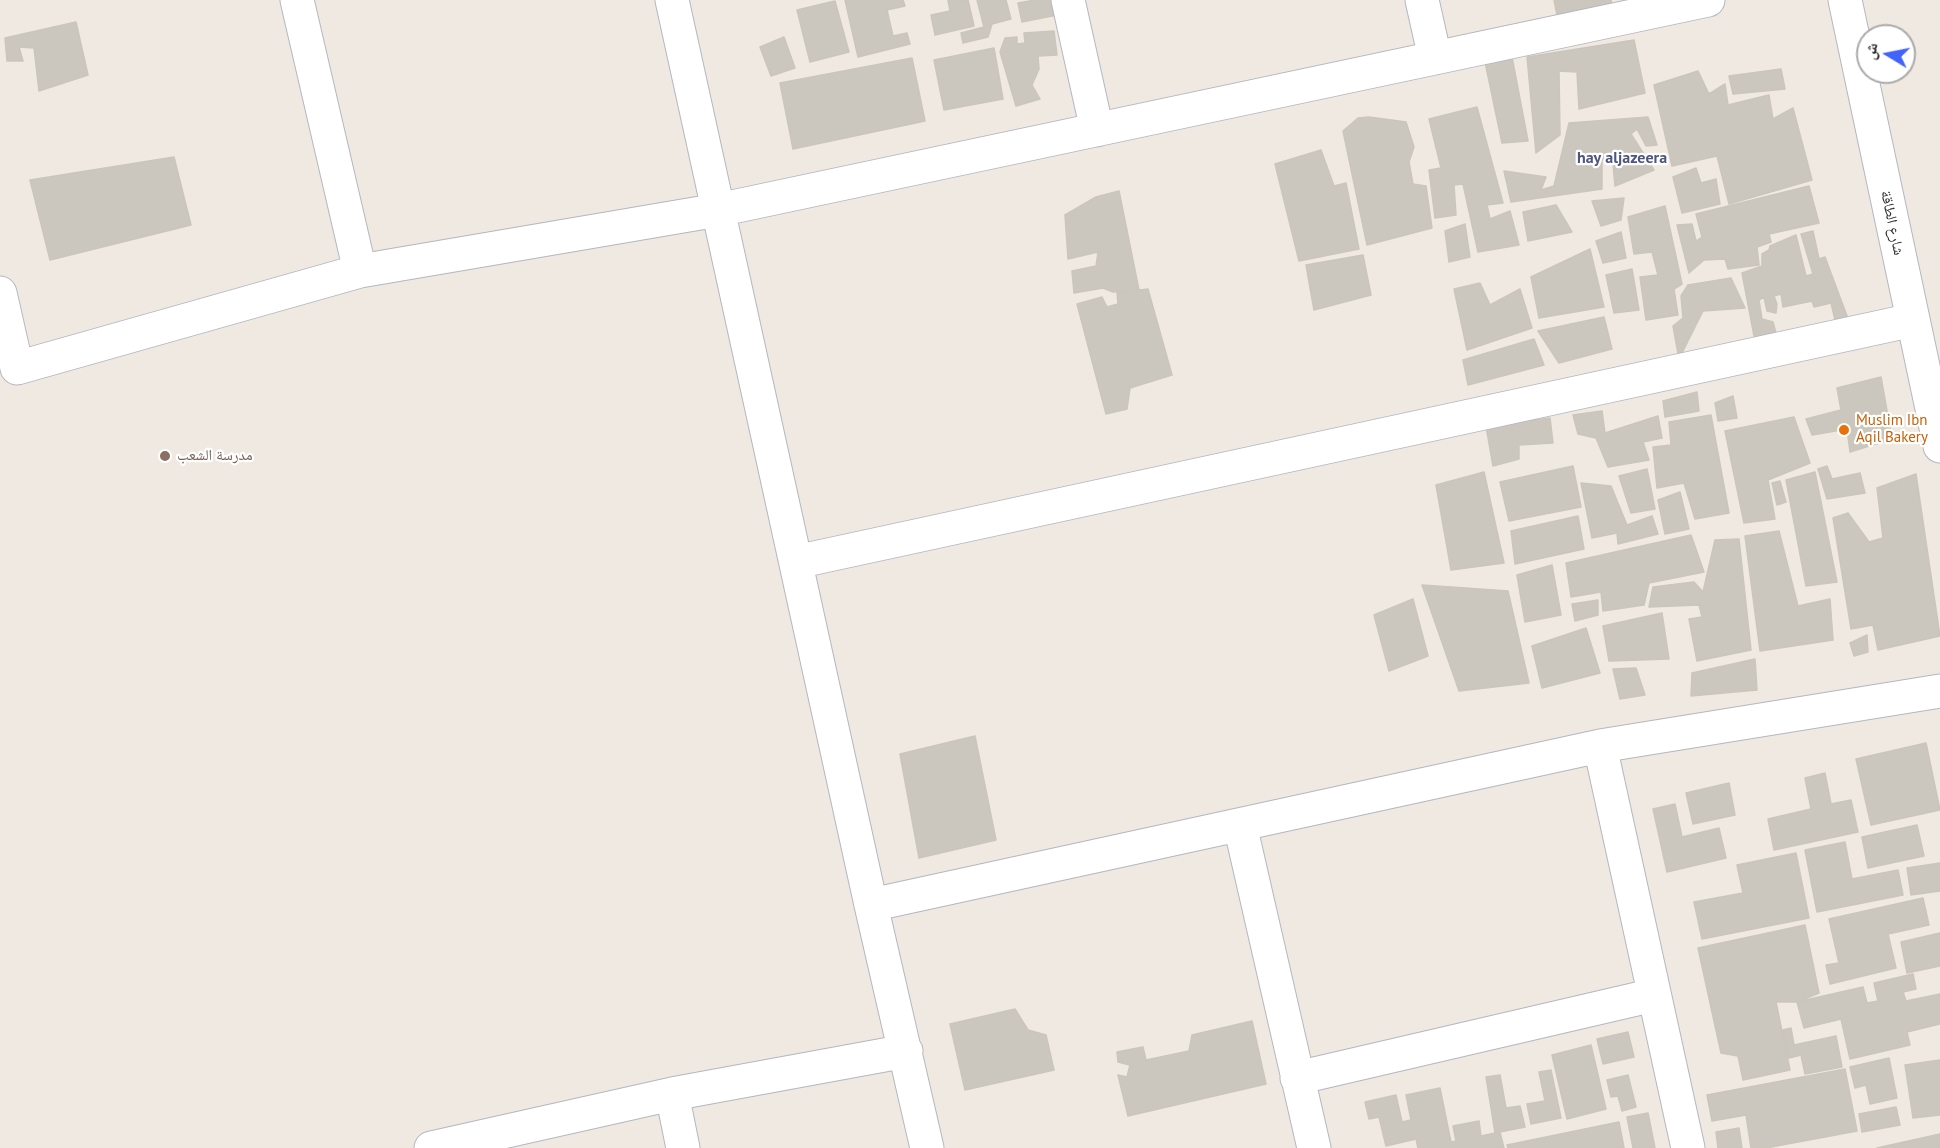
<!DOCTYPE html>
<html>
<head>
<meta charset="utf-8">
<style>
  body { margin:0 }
  #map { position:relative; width:1940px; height:1148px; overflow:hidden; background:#efe9e1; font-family:"PT Sans","Noto Naskh Arabic",sans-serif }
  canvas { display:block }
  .north { position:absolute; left:1856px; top:24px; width:60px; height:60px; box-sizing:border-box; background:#fff; border:2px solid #ababab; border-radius:50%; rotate:280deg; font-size:16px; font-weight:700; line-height:24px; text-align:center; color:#2e2e2e }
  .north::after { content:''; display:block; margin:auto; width:21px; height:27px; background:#4264fb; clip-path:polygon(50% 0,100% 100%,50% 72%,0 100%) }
</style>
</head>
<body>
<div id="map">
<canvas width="1940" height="1148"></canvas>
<div class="north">ش</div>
</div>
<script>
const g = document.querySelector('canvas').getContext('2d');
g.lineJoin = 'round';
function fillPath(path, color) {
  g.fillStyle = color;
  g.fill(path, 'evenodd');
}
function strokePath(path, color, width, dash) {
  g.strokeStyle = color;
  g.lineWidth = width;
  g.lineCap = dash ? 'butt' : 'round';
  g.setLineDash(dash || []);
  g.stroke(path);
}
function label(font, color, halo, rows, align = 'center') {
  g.font = font + ' "PT Sans","Noto Naskh Arabic",sans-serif';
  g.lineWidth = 4.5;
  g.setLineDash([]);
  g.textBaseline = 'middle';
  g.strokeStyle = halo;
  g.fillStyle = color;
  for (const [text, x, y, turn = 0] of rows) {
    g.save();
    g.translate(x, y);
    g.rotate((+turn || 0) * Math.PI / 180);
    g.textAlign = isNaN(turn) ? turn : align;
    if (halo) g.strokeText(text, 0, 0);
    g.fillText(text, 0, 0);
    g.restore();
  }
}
const building = new Path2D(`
  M845,0H903L905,6L887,10L893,36L907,33L910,44L858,57Z
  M948,0H968L974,26L935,35L931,15L950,11Z
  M977,0H1006L1011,19L992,24L988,37L963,43L961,33L984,27Z
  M1035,0H1060L1062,14L1022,22L1018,3Z
  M1554,0H1611L1614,14L1559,25Z
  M835,1L849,52L810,62L797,10Z
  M76,22L88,75L39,91L34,48L19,47L23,61H7L5,38Z
  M1054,31L1057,55L1038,56L1039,69L1032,85L1040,99L1016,106L1000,52L1005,38L1017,37V44L1025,43L1024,33Z
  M784,37L795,68L771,76L760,47Z
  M1634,40L1645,93L1579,109L1577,72L1559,71L1560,135L1536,153L1527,57Z
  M994,48L1003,99L944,110L934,60Z
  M1484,57H1512L1528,141L1502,143Z
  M912,58L925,121L793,149L780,83Z
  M1781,69L1785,89L1733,94L1729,76Z
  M1698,71L1709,94L1725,84L1728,105L1769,95L1773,119L1793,108L1812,180L1729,204L1717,156L1672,166L1654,85Z
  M1477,107L1503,203L1487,205L1490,219L1510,211L1519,245L1478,252L1463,184L1454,185L1456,215L1435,218L1429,170L1441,168L1429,119Z
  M1369,117L1406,122L1414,147L1409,162L1413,184L1426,186L1432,228L1367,245L1343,131L1358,118Z
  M1648,117L1657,145L1646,146L1637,129L1631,134L1654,170L1615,186L1613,164L1602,159V189L1511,202L1504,171L1546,177L1541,190L1554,186L1569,123Z
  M1321,150L1334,186L1346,183L1359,249L1299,261L1275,164Z
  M174,157L191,225L50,260L30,180Z
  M1696,168L1701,183L1716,179L1720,204L1682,213L1673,177Z
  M1809,186L1819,223L1769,234L1771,242L1757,247L1759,265L1728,269L1725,259L1704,260L1689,273L1677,225L1692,224L1696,241L1702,237L1696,214Z
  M1119,191L1139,290L1113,292L1103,288L1074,293L1072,271L1096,266L1098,252L1068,259L1065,215L1096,197Z
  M1624,198L1621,220L1601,226L1592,201Z
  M1556,205L1572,232L1528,241L1523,212Z
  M1665,206L1682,284L1674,289L1678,315L1646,320L1640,277L1658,275L1652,252L1634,254L1628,217Z
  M1465,224L1470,257L1449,262L1445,231Z
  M1813,231L1819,259L1825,257L1850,324L1837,328L1831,303L1814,307L1812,301L1783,307L1781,294L1774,296L1777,304L1776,313L1767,311L1764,297L1759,300L1762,319L1773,322L1777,337L1755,341L1742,273L1762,266V254L1769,250L1770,246L1796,235L1806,276L1813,274L1801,234Z
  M1621,232L1626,258L1603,263L1596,241Z
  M1590,249L1604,307L1539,318L1531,277Z
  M1363,255L1371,295L1314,310L1306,265Z
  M1632,269L1639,310L1614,313L1606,275Z
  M1731,278L1745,308L1703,311L1679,359L1673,326L1683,318L1681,296L1688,285Z
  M1480,283L1490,305L1520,289L1532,328L1467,350L1454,289Z
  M1148,289L1172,375L1130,388L1127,409L1106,414L1077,304L1102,297L1107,307L1118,304L1117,293Z
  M1604,317L1612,349L1559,363L1538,331Z
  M1534,339L1544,365L1468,385L1463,360Z
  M1881,377L1892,439L1850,452L1847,429L1812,435L1806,419L1841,410L1837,388Z
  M1697,392L1699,411L1665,417L1663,401Z
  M1733,396L1737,418L1718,421L1715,403Z
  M1602,411L1605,433L1658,416L1662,438L1643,442L1649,460L1608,467L1596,438L1578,434L1573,415Z
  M1711,415L1729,513L1695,519L1684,483L1657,488L1653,447L1671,445L1669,422Z
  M1794,417L1810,463L1768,480L1775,519L1744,523L1725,431Z
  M1550,418L1553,443L1519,445V459L1493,466L1486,426Z
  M1573,466L1581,507L1509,521L1500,482Z
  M1827,466L1832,479L1860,473L1865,493L1827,499L1818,469Z
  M1647,469L1655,509L1631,513L1619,476Z
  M1484,472L1504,563L1451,570L1436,485Z
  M1815,472L1837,582L1806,586L1786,480Z
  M1916,474L1940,636L1878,650L1873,625L1851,629L1833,518L1848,513L1869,542L1883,538L1877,488Z
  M1780,481L1786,502L1777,505L1772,483Z
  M1581,483L1611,486L1627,525L1652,516L1658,534L1618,544L1617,533L1592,538Z
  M1680,492L1689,529L1665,534L1658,500Z
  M1578,516L1584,549L1515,564L1511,531Z
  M1779,531L1798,606L1830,599L1833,640L1760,651L1745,536Z
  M1691,535L1704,572L1649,583L1644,605L1603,611L1601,592L1571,597L1566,563Z
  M1739,539L1751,650L1697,661L1689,619L1702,617L1699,605L1649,607L1653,587L1694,582L1703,592L1715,540Z
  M1552,565L1561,615L1525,622L1517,575Z
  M1422,585L1508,591L1529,683L1459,691Z
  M1413,599L1428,656L1389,671L1374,615Z
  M1598,600V615L1575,621L1572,604Z
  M1662,613L1669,659L1609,661L1603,626Z
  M1586,628L1600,673L1542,688L1532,646Z
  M1867,635L1868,652L1854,656L1850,643Z
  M1755,659L1757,690L1691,696L1692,673Z
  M1636,668L1645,695L1620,699L1613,669Z
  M975,736L996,840L919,858L900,754Z
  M1926,743L1940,810L1871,825L1856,759Z
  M1825,773L1831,804L1851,800L1858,832L1774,850L1768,819L1811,809L1805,778Z
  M1729,783L1735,815L1693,824L1686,793Z
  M1675,804L1682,837L1719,828L1726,858L1667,872L1653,809Z
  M1917,825L1924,856L1868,868L1862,837Z
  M1845,842L1852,879L1898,870L1903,895L1817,912L1805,850Z
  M1796,853L1809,918L1702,939L1694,902L1743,893L1737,865Z
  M1940,863V891L1911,895L1907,868Z
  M1923,898L1929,925L1888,934L1896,968L1830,984L1826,965L1839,963L1829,919Z
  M1805,925L1819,993L1797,1002H1776L1790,1070L1743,1080L1738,1056L1721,1053L1698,948Z
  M1940,933V966L1907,973L1901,942Z
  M1913,974L1916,989L1903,992L1906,1001L1940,994V1024L1907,1032L1910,1045L1850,1059L1841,1019L1804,1028L1797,1002L1863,987L1867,1003L1878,1001L1874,983Z
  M1015,1009L1028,1030L1046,1035L1054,1070L965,1090L950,1024Z
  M1252,1021L1266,1084L1128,1116L1118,1075L1127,1077L1130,1065L1118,1062L1117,1052L1143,1047L1146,1060L1189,1051L1192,1035Z
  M1791,1028L1794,1045L1836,1036L1842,1067L1805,1074L1801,1055L1789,1058L1783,1030Z
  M1628,1032L1634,1057L1603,1064L1597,1039Z
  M1591,1045L1606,1109L1567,1119L1552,1055Z
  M1889,1058L1897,1098L1870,1104L1866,1085L1855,1088L1850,1067Z
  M1940,1060V1115L1913,1118L1905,1065Z
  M1845,1069L1857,1131L1766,1148H1751L1746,1115L1712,1121L1707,1095Z
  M1551,1070L1561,1118L1531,1124L1527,1104L1545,1101L1539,1072Z
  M1500,1075L1506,1108L1520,1106L1525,1127L1495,1133L1486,1077Z
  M1628,1075L1636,1107L1622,1111L1618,1096L1611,1097L1607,1080Z
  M1440,1088L1451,1142L1456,1141L1453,1126L1479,1121L1481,1136L1500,1132L1504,1148H1418L1416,1139L1386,1146L1379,1117L1369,1119L1365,1102L1396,1095L1402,1122L1411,1120L1406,1095Z
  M1896,1107L1900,1125L1862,1132L1859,1114Z
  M1648,1113L1655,1148H1633L1627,1117Z
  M1619,1122L1624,1148H1508L1507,1145Z
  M1739,1128L1742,1148H1718L1716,1132Z
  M1940,1134V1148H1877Z`);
const street = new Path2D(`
  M297,0L360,271
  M672,0L871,905L927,1148
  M1068,0L1097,130
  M1422,0L1435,58
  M1845,0L1940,446
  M0,293L17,368L360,271L718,210L1708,0
  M796,562L1913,320
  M1600,746L1688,1148
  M1240,825L1314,1148
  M871,905L1600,746L1940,691
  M1297,1078L1654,995
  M672,1094L683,1148
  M431,1148L672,1094L906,1051`);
const markers = [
  [1844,430,6,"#e8710a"],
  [165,456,6,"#8d6e63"]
];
const streetNames = [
  ["شارع الطاقة",1892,223,78]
];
const foodNames = [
  ["Muslim Ibn",1856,421],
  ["Aqil Bakery",1856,438]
];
const educationNames = [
  ["مدرسة الشعب",177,456]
];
const neighbourhoodNames = [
  ["hay aljazeera",1622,158]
];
fillPath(building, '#cbc7bf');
strokePath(building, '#cbc5ba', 1.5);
strokePath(street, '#b4b7c1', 35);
strokePath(street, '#fff', 33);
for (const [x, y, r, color] of markers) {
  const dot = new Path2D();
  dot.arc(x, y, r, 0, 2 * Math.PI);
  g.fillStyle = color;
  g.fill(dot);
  strokePath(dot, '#fff', 2);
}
label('15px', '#2e2e2e', '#fff', streetNames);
label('15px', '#c56008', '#fff', foodNames, 'left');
label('15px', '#785e54', '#fff', educationNames, 'left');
label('bold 16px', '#4d5680', '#fff', neighbourhoodNames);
</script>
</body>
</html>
